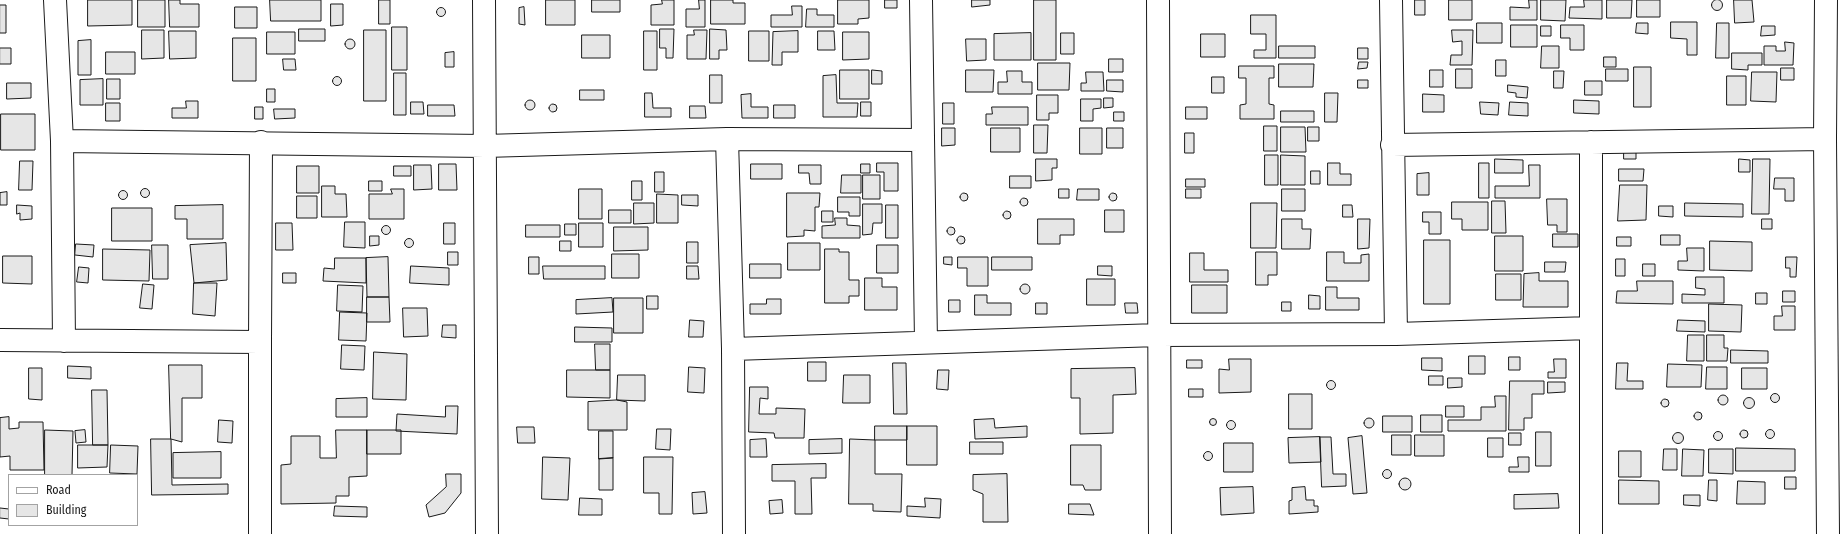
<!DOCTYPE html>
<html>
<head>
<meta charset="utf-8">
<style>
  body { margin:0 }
  #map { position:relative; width:1843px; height:534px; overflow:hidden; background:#fff; font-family:"Fira Sans Condensed",sans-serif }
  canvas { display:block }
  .legend { position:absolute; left:8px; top:474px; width:130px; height:52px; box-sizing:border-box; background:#fff; border:1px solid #a3a3a3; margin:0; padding:5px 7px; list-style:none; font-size:12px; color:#1a1a1a }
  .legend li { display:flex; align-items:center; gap:8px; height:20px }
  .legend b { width:20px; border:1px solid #a3a3a3 }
</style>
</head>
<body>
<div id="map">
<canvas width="1843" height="534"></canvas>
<ul class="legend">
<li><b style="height:5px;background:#fff"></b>Road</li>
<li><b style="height:11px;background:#e6e6e6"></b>Building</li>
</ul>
</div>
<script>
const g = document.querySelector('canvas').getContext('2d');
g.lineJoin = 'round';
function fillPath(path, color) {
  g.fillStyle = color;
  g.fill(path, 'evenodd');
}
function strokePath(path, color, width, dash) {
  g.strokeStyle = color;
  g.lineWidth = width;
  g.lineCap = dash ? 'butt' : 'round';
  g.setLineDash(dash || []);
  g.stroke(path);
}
const building = new Path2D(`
  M1711.5 5a5.5 5.5 0 1 1 11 0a5.5 5.5 0 1 1-11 0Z
  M88,0H132V25L88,26Z
  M138,0H165V27H138Z
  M169,0H180V4H199V27H170Z
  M270,0H321V21H271Z
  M379,0H390V24H379Z
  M546,0H575V25H546Z
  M592,0H620V12H592Z
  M662,0H674V25H651V5L662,4Z
  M699,0H705V27H686V9H699Z
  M711,0H733V3H745V24H711Z
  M838,0H869V18L858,19V24H838Z
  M885,0H897V8H885Z
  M972,0H990V5L972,7Z
  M1034,0H1056V60H1034Z
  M1415,0H1425V15H1415Z
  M1449,0H1472V20H1449Z
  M1529,0H1537V20H1510V7L1529,8Z
  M1541,0H1566L1565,21L1541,20Z
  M1584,0H1602V19L1569,18L1570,7H1584Z
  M1607,0H1632L1631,18H1607Z
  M1637,0H1660V17H1637Z
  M1734,0H1752L1754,22L1735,23Z
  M331,4H343V25L331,26Z
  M0,5H6V33H0Z
  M792,6H802V27H771V15H792Z
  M235,7H257V28H235Z
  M524,7L525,25L519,24V8Z
  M436.5 12a4.5 4.5 0 1 1 9 0a4.5 4.5 0 1 1-9 0Z
  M807,9H817V15H834V27H806Z
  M1251,15H1276V58H1254V50H1266V34H1251Z
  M1671,22H1697V55H1687V39L1671,38Z
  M1477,23H1502V43H1477Z
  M1637,23H1648V34L1636,33Z
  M1717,23H1729V58H1716Z
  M1511,25H1537V47H1511Z
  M1561,25H1584V50H1570V38H1561Z
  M1541,26H1551V36H1541Z
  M1762,26H1775V35L1761,36Z
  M392,27H407V70H392Z
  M299,29H325V41H299Z
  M660,29H674L673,58H666V48H660Z
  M710,29L726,30L727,50H719V59H710Z
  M142,30H164V58L142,59Z
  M364,30H386V101H364Z
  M694,30H707L706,59H687V35H694Z
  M1452,30H1473L1472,65H1450L1451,55H1462V41L1453,42Z
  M169,31H196V58L170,59Z
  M644,31H657V70H644Z
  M749,31H769V61H749Z
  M798,31V52H782V65H772L773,32Z
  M818,31H834L835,50H818Z
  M267,32H295V54H267Z
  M843,32H869V59L843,60Z
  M1031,33V60H994V34Z
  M1061,33H1074V54H1061Z
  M1201,34H1225V57H1201Z
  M582,35H610V58H582Z
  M233,38H256V81H233Z
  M966,39H986V60L967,61Z
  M345 44a5 5 0 1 1 10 0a5 5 0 1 1-10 0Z
  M91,40V75H78V41Z
  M1785,42L1794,43L1793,65H1764V46H1776V51H1785Z
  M1279,46H1315V58H1279Z
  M1542,46H1559V68H1541Z
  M0,48H11V64H0Z
  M1358,48H1368V59H1358Z
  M106,52H135V74H106Z
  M454,52V67H445V53Z
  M1732,53H1762V65H1748V70L1732,69Z
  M1604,57H1616V67H1604Z
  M283,59H295L296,70H284Z
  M1109,59H1123V72H1109Z
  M1496,60H1506V76H1496Z
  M1359,62H1368L1367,68L1358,69Z
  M1038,63H1070L1069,90H1038Z
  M1279,64H1314L1313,87H1279Z
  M1239,66H1274V78H1269V104L1274,105V119H1240V105L1246,104V78H1239Z
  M1634,67H1651V107H1634Z
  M1781,68H1794V80H1781Z
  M1456,69H1472V88H1456Z
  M1606,69H1628V81H1606Z
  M840,70H869V99H840Z
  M872,70L882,71V84H872Z
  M966,70H994L993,92H966Z
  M1430,70H1443V87H1430Z
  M1007,71H1022V82H1032V94H998V82H1007Z
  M1554,71H1564L1563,88H1554Z
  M1086,72H1103L1104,91H1081V83H1086Z
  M1752,72H1777L1776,102L1751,101Z
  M394,73H406V115H394Z
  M710,75H722V103H710Z
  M836,75L837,103H858L857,117H823V76Z
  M1727,76H1746V105H1727Z
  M332.5 81a4.5 4.5 0 1 1 9 0a4.5 4.5 0 1 1-9 0Z
  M1212,77H1224V93H1212Z
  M103,79V105H80V80Z
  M107,79H120V99H107Z
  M1107,80H1123V92L1107,91Z
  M1358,80H1368V88H1358Z
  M1585,81H1602V95H1585Z
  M7,83H31V98L7,99Z
  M1508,85L1528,87L1527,98L1516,97V93L1508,92Z
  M267,89H275V102H267Z
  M580,90H604V100H580Z
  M645,93H652L653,108H671V117H645Z
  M1325,93H1338L1337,122H1325Z
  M751,94V107H768V118H742L741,95Z
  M1423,94L1444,95V112H1423Z
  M1037,95H1058V113H1049V120H1037Z
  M1104,98H1113V107L1104,108Z
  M1081,99H1101V108L1093,109V121H1081Z
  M525 105a5 5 0 1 1 10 0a5 5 0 1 1-10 0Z
  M1574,100L1599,101V114L1574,113Z
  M186,101H198V118H172V108H186Z
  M411,102H423L424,114H411Z
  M861,102H871V116H861Z
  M1480,102L1499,103L1498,115L1481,114Z
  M1510,102L1528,103V116L1509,115Z
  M106,103H120V121H106Z
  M943,103H954V124H943Z
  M549 108a4 4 0 1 1 8 0a4 4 0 1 1-8 0Z
  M428,105H454L455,116H428Z
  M774,105H795V118H774Z
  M690,106H705L706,118H690Z
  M255,107H263V119H255Z
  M992,107H1028V125H986V114H992Z
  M1186,107H1207V119H1186Z
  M274,109H295V118L275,119Z
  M1281,111H1314V122H1281Z
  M1114,112H1124V121H1114Z
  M1,114H35V150H1Z
  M1034,125H1048L1047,153H1034Z
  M1264,126H1277V151H1264Z
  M1281,127H1305L1306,152H1281Z
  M1308,127H1319V141H1308Z
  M942,128H955V145L942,146Z
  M991,128H1020V152H991Z
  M1080,128H1102V154H1080Z
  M1107,128H1123V148H1107Z
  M1185,133H1194V153H1185Z
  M1624,149H1636V159H1624Z
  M1265,155H1278V185H1265Z
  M1281,155L1305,156V185H1281Z
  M1036,159H1057V168H1052V180L1036,181Z
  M1495,159L1523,160V173H1495Z
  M1739,159L1750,160V172H1739Z
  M1753,159H1770L1769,214H1752Z
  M20,161H33L32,190H19Z
  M877,163H898V191H884V172H877Z
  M1328,163H1340V174H1351V185H1328Z
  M1479,163H1489V198H1479Z
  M439,164H456L457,190H439Z
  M751,164H782V179H751Z
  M861,164H870V173H861Z
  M414,165H431L432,189L414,190Z
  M799,165H821V184H810L809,173H799Z
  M1529,165H1540V198H1495V186H1529Z
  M297,166H319V193H297Z
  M394,166H411V176H394Z
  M1619,169H1644L1643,181H1619Z
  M1311,171H1320V184H1311Z
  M655,172H664V192H655Z
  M1429,173V195H1417V174Z
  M842,175H861V193H841Z
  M863,175H880V199H863Z
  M1010,176H1031V188H1010Z
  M1775,178H1794V201H1785V189H1774Z
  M1186,179H1205V187H1186Z
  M369,181H382V191H369Z
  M632,181H642V200H632Z
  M1620,185H1647L1646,220L1618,221Z
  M322,186H335V194H346L347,217H322Z
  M140.5 193a4.5 4.5 0 1 1 9 0a4.5 4.5 0 1 1-9 0Z
  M391,189H404V219H369V194H392Z
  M579,189H602V219H579Z
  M1059,189H1069V198H1059Z
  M1078,189H1099V200H1077Z
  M1186,189H1201V198H1186Z
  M1282,189H1305V211H1282Z
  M118.5 195a4.5 4.5 0 1 1 9 0a4.5 4.5 0 1 1-9 0Z
  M7,192V205H0V193Z
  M960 197a4 4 0 1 1 8 0a4 4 0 1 1-8 0Z
  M1109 197a4 4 0 1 1 8 0a4 4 0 1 1-8 0Z
  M787,193H820L819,207H815V231L804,230V236L787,237Z
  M657,194L678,195V223H657Z
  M682,195H698V206L682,205Z
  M297,196H317V218H297Z
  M838,197H860V216H849V212H838Z
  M1020 202a4 4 0 1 1 8 0a4 4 0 1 1-8 0Z
  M1547,199H1567V232H1557V225H1548Z
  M1492,201H1505L1506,233H1492Z
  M1452,202H1488V230H1462V219H1452Z
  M634,203H654V223L634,224Z
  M1251,203H1277L1276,248H1251Z
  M1685,203L1743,204V217L1685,216Z
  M863,204H882V223H873L872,234L863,235Z
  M17,205L32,206V219L20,220V213L17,214Z
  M223,205V239H187V219H175V206Z
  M886,205H898V238H886Z
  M1343,205H1352L1353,217H1343Z
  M1659,206H1673V217L1659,216Z
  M112,208H152V241H112Z
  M609,210H631V223H609Z
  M1105,210H1124V232H1105Z
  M1003 215a4 4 0 1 1 8 0a4 4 0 1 1-8 0Z
  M822,211H833V222H822Z
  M1423,212H1441V234H1429V222H1423Z
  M835,218H847V225L860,226V238H822V226L835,225Z
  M1038,219H1074V235H1060V244H1038Z
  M1282,219H1302V229H1311L1310,249H1282Z
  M1358,219H1370L1369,248L1358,249Z
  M1762,219H1772V229H1762Z
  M345,222H365V248L344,247Z
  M276,223H292L293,250H276Z
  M444,223H455V244H444Z
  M579,223H603V247H579Z
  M565,224H576V235H565Z
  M526,225H560V237H526Z
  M381.5 230a4.5 4.5 0 1 1 9 0a4.5 4.5 0 1 1-9 0Z
  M947 231a4 4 0 1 1 8 0a4 4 0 1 1-8 0Z
  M614,227H648V250L614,251Z
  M1553,234H1578V247H1553Z
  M1661,235H1680V245H1661Z
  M957 240a4 4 0 1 1 8 0a4 4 0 1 1-8 0Z
  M370,236H379V245L370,246Z
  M1495,236H1523V271H1495Z
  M1617,237H1631V246H1617Z
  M404.5 243a4.5 4.5 0 1 1 9 0a4.5 4.5 0 1 1-9 0Z
  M1424,240H1450V304H1424Z
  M560,241H571V251H560Z
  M1710,241L1752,242V271L1710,270Z
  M687,242H698V263H687Z
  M226,243L227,280L194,283L190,245Z
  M788,243H820V270H788Z
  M76,244L94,245L93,257L75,255Z
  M152,245H168V279H153Z
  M877,245H898V273H877Z
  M1687,248H1704V271L1678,270V261H1687Z
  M103,249L150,250L149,281L103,280Z
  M825,249H839V252H849V280H859V296H849V303H825Z
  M448,252H458V265H448Z
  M1256,252H1277V275H1268V285H1256Z
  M1327,252H1344V263H1361V255L1369,254V281H1327Z
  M1190,253H1204V270H1228V282H1190Z
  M612,254H639V278H612Z
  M3,256H32V284L3,283Z
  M388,257L389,297H367L366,258Z
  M529,257H539V274H529Z
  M944,257H952V265L944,264Z
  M958,257H988V286H967V268H958Z
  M992,257H1032V270H992Z
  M1786,257H1797L1796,277H1790V268H1786Z
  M335,258H366V283L323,281L324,268L334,269Z
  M1616,259H1625V276H1616Z
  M1545,262H1566L1565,272H1545Z
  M750,264H781V278H750Z
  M1643,264H1655V276H1643Z
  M411,266L449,268V285L410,283Z
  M543,266H605V279H544Z
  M687,266H698L699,279H687Z
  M1098,266H1112V276L1098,275Z
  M79,267L89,268L88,283L77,282Z
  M283,273H296V283H283Z
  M1539,273V281H1568V307H1523L1524,274Z
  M1496,274H1521V300H1496Z
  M1696,277H1724V303H1682V294L1705,295V289L1696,288Z
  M865,278H882V287H897V310H865Z
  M1087,279H1115V305H1087Z
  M1637,281H1673V304L1616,303L1617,291H1637Z
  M194,283H217L215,316L193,314Z
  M143,284L154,285L152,309L140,308Z
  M1020 289a5 5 0 1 1 10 0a5 5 0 1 1-10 0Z
  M338,285L363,286L362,312L337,311Z
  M1192,285H1227V313H1192Z
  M1326,287H1337V298H1359V310H1326Z
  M1783,291H1795V302H1783Z
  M1756,293H1767V304H1756Z
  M975,295H987V303H1011V315H975Z
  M1309,295L1320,296V309H1309Z
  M647,296H658V309H647Z
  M367,297H389L390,322H367Z
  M612,298L613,312L576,314V300Z
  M614,298H643V333H614Z
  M767,299H781V314H750V304H766Z
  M949,300H960V312H949Z
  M1282,302H1291V311H1282Z
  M1036,303H1047V314H1036Z
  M1125,303H1137L1138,313H1126Z
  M1709,304L1742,305L1741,332L1709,331Z
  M1782,306H1795V330H1774V316H1782Z
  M403,308H427L428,336L404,337Z
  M340,312L367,313L366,341L339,340Z
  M690,320L704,321L703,337H689Z
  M1678,320L1705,321V332L1677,331Z
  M443,325H456V338L442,337Z
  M575,327L612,328V342H575Z
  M1688,335H1704V361H1687Z
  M1707,335H1724V348H1728L1727,361H1707Z
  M595,344H610V370H596Z
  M342,345L365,346L364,370L341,369Z
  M1731,350L1768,351V363H1731Z
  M374,352L407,354L406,400L373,399Z
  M1469,356H1485V374H1469Z
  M1509,357H1520V370H1509Z
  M1422,358H1442V371L1422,370Z
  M1229,359H1251V392L1219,393V369L1229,370Z
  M1554,359H1566V378H1548V372H1554Z
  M1187,360H1202V368H1187Z
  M808,362H826V381H808Z
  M893,363H906L907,414H894Z
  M1617,363H1628L1627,381H1643V389H1616Z
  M1668,364L1702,365L1701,387H1667Z
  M169,365H202V398H182V442L171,439Z
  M68,366L91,367V379L68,378Z
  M689,367L705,368L704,393L688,392Z
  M1707,367H1727V389H1706Z
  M29,368H42V400L29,399Z
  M1135,368L1136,394L1113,395V433L1080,434V398H1071V369Z
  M1742,368H1767V389H1742Z
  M567,370H610V398L567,397Z
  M938,370H949L948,390L937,389Z
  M618,375H645V401L617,400Z
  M844,375H870V403H843Z
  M1429,376H1443V385H1429Z
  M1448,378H1462V387L1448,388Z
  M1326.5 385a4.5 4.5 0 1 1 9 0a4.5 4.5 0 1 1-9 0Z
  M1510,381H1544V394H1532V418H1524V430H1509Z
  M1548,382H1565V392L1548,393Z
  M750,387H768V399L760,398L759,414H776V408L805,409L804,438H775L774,433L749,432Z
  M1189,389H1203V397H1189Z
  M92,390H107L108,445H93Z
  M1770.5 398a4.5 4.5 0 1 1 9 0a4.5 4.5 0 1 1-9 0Z
  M1289,394H1312V429H1289Z
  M1718 400a5 5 0 1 1 10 0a5 5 0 1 1-10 0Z
  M1495,396H1506V431H1448V420H1481V407H1495Z
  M1743.5 403a5.5 5.5 0 1 1 11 0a5.5 5.5 0 1 1-11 0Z
  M367,398V417H336V399Z
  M1661 403a4 4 0 1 1 8 0a4 4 0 1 1-8 0Z
  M617,400L627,402V430H588V402Z
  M446,406H458L457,434L396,431L397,414L445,417Z
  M1446,406H1464V417H1446Z
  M1694 416a4 4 0 1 1 8 0a4 4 0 1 1-8 0Z
  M1421,415H1442V432H1421Z
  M1383,416H1412V432H1383Z
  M9,417V429L19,428V422H43L44,470H10V456L0,457V418Z
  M1364 423a5 5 0 1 1 10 0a5 5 0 1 1-10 0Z
  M1209.5 422a3.5 3.5 0 1 1 7 0a3.5 3.5 0 1 1-7 0Z
  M994,419L995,428L1027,426V437L975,439L974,420Z
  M219,420L233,421L232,443L218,442Z
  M1226.5 425a4.5 4.5 0 1 1 9 0a4.5 4.5 0 1 1-9 0Z
  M875,426H907V440H875Z
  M907,426H937V465H907Z
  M517,427H534L535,443H518Z
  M657,429H671L670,450L656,449Z
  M1765.5 434a4.5 4.5 0 1 1 9 0a4.5 4.5 0 1 1-9 0Z
  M1740 434a4 4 0 1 1 8 0a4 4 0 1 1-8 0Z
  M45,430L73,431L72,475H45Z
  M85,430L86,442L76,443L75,431Z
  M336,430H367V476L349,477V496H336V503L281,504V465L291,464V436H320V458H336Z
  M367,430H401V454H367Z
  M599,431H613V458L599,459Z
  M1713.5 436a4.5 4.5 0 1 1 9 0a4.5 4.5 0 1 1-9 0Z
  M1536,432H1551V466H1536Z
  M1672.5 438a5.5 5.5 0 1 1 11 0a5.5 5.5 0 1 1-11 0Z
  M1509,433H1521V445H1509Z
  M1392,435H1411V455H1392Z
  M1415,435H1444V456H1415Z
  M1362,436L1367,493L1353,494L1348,438Z
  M1320,437H1331L1333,474H1346V486L1322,487Z
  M1320,437L1321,462L1289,463L1288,438Z
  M1488,438H1503V457H1488Z
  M151,439H171L172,485L228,484V494L152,495Z
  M766,439L767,457H750V440Z
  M842,439V453L809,454V440Z
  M850,439L875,440V474H902L901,512L873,511V504H849Z
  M970,442H1003V454H970Z
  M1224,443H1253V472H1224Z
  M78,445H108L107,467L78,468Z
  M111,445L138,446L137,474L110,473Z
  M1071,445H1101V490H1085L1083,485H1071Z
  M1736,448L1795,449V471H1736Z
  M1664,449H1677V470H1663Z
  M1683,449L1704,450L1703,476H1682Z
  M1709,449H1733V474L1709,473Z
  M1619,451H1641V477H1619Z
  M1203.5 456a4.5 4.5 0 1 1 9 0a4.5 4.5 0 1 1-9 0Z
  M221,452V478H173V453Z
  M543,457L570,458L568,500L542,499Z
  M644,457H673L672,514H659V493H644Z
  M1518,457H1529V472H1509V467H1518Z
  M613,458V490H599V459Z
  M826,464V478H811L812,514H795V481H772V465Z
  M1382.5 474a4.5 4.5 0 1 1 9 0a4.5 4.5 0 1 1-9 0Z
  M446,474H461V493L445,513L429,517L426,505L446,487Z
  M1007,474L1008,522H983V494L973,490V475Z
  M1785,477H1796V489H1785Z
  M1399 484a6 6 0 1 1 12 0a6 6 0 1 1-12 0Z
  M1619,480L1659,481V504H1619Z
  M1709,480H1717V501L1708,500Z
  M1738,481L1765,482V504H1737Z
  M1253,487L1254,513L1221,515L1220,488Z
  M1305,487L1306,500H1314V506H1318V512L1289,514V501L1292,500V488Z
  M705,492L707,513L693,514L692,493Z
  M1558,494L1559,508L1514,509V495Z
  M1684,495H1700V506L1684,505Z
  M580,498L602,499V515H579Z
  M925,498L941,499L940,518L907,516V506L925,507Z
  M782,500L783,513L770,514L769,501Z
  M1069,504H1090L1094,515L1069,514Z
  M335,506L367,507V517L334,516Z
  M0,508L9,509V519L0,518Z`);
const minor = new Path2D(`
  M55,0L62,141L64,341
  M484,0L487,534
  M921,0L926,342
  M1158,0L1160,534
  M1391,0L1396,334
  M1826,0L1825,139L1828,534
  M727,139L733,349L734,534
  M62,141L485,146L727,139L923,140
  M1392,145L1825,139
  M0,340L260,342
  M733,349L1158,335L1396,334L1591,328
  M260,534V342L261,142
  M1591,534V142`);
fillPath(building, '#e6e6e6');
strokePath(building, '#1a1a1a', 1);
strokePath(minor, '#1a1a1a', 24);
strokePath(minor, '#fff', 22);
</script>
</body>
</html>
